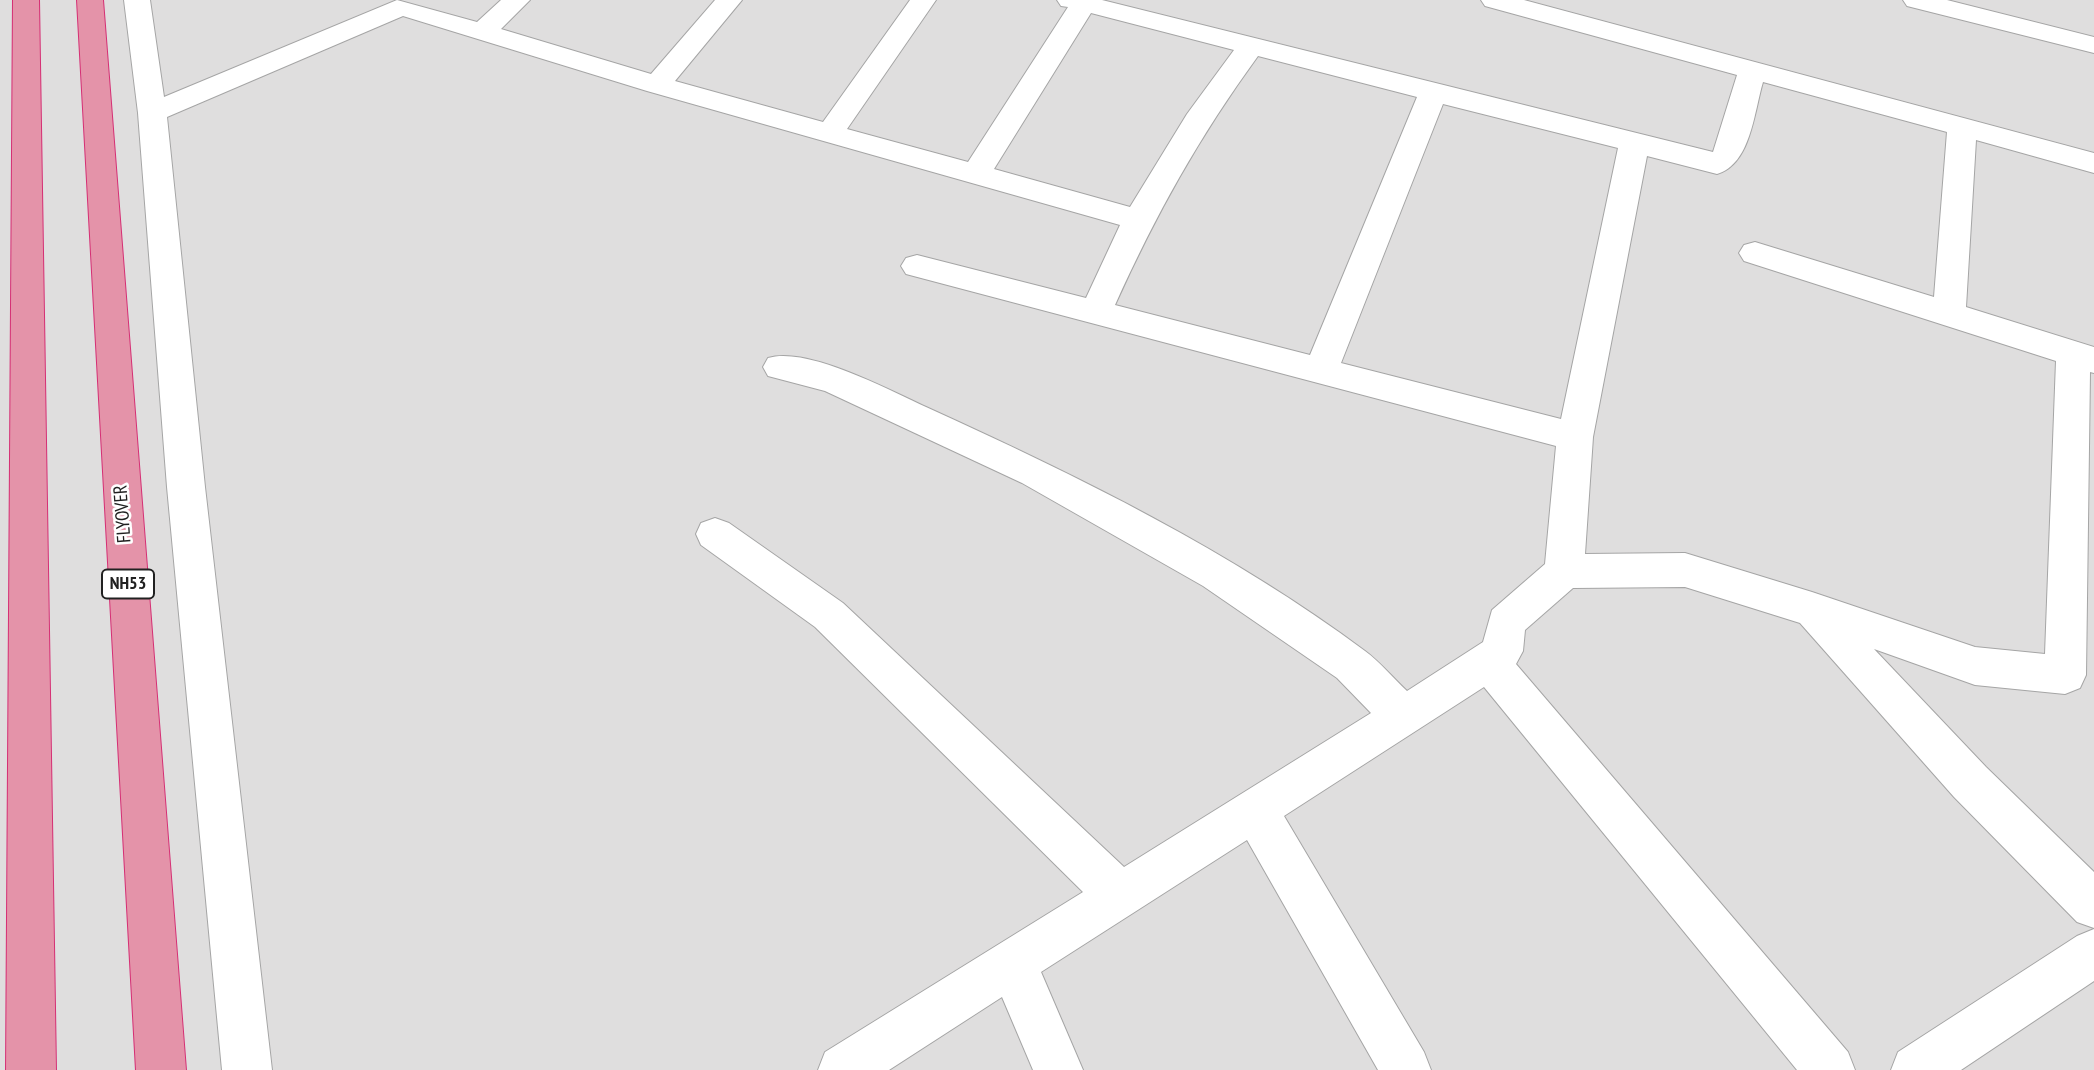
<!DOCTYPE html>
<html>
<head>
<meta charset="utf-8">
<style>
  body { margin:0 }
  canvas { display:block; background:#f1ede8 }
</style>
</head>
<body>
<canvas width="2094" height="1070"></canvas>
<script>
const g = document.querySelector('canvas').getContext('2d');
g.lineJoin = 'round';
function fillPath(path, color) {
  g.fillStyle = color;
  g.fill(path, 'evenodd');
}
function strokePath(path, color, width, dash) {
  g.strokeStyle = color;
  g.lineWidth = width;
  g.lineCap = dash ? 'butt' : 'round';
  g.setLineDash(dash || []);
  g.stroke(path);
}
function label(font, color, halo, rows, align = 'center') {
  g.font = font + ' "PT Sans Narrow",sans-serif';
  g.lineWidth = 5;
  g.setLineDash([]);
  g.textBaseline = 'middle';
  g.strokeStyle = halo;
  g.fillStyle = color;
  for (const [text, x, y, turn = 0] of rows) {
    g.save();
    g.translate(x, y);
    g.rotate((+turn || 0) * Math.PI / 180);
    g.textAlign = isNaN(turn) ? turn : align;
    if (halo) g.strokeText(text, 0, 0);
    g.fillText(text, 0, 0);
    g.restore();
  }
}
const residential = new Path2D(`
  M0,0H2094V1070H0Z`);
const minor = new Path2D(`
  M124,0H150L164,97L397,0L477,22L501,0H530L501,29L651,74L715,0H742L675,81L823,122L910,0H936L847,129L968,162L1068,7L1061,6L1057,0H1102L1713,152L1737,75L1485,6L1481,0H1524L2094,153V173L1976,140L1966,307L2094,347V373L2090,372L2086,675L2080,688L2065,694L1975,685L1874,649L1986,767L2094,872V928L2077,922L1954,797L1800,623L1685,587L1573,588L1525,630L1523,651L1516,664L1848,1052L1855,1070H1797L1484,687L1284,816L1424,1052L1431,1070H1378L1247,840L1041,972L1083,1070H1033L1002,997L889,1070H818L825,1052L1083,892L815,627L701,545L696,534L701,523L715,518L729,523L843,603L1124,867L1371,713L1337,678L1203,586L1022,483L825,391L768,376L763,367L768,358C807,346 889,390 926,407C1078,476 1231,551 1365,651C1380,662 1393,678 1407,691L1483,642L1492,610L1545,564L1556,446L906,274L901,266L906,258L917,255L1086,298L1120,225L647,91L403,16L167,117L205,487L272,1070H222L167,487L138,113ZM1091,13L1234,50L1187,114L1130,207L994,169ZM1258,56L1417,97L1310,355L1115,305C1156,214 1199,137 1258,56ZM1763,82L1947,132L1934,297L1755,242L1744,245L1739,253L1744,261L2056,361L2045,654L1975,647L1812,592L1685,553L1585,554L1593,437L1647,156L1717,174C1751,164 1754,112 1763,82ZM1443,104L1618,148L1561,419L1341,363Z
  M1903,0H1947L2094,37V53L1907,6Z
  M2094,929V981L1961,1070H1891L1898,1052L2077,936Z`);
const highway = new Path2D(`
  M13,0H39L56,1070H6Z
  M77,0H103L186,1070H136Z`);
const shields = [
  [128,584,52]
];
const shieldNames = [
  ["NH53",128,584]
];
const streetNames = [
  ["FLYOVER",123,514,-94]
];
fillPath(residential, '#dfdede');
strokePath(minor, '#a5a5a5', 2);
strokePath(highway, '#d52f74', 2);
fillPath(minor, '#fff');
fillPath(highway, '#e493a9');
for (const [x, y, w] of shields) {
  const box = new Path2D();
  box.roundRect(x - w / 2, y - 14.5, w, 29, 5);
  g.fillStyle = '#fff';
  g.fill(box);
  strokePath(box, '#212121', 2);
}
label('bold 18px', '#212121', null, shieldNames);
label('19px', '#212121', '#fff', streetNames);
</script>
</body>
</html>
